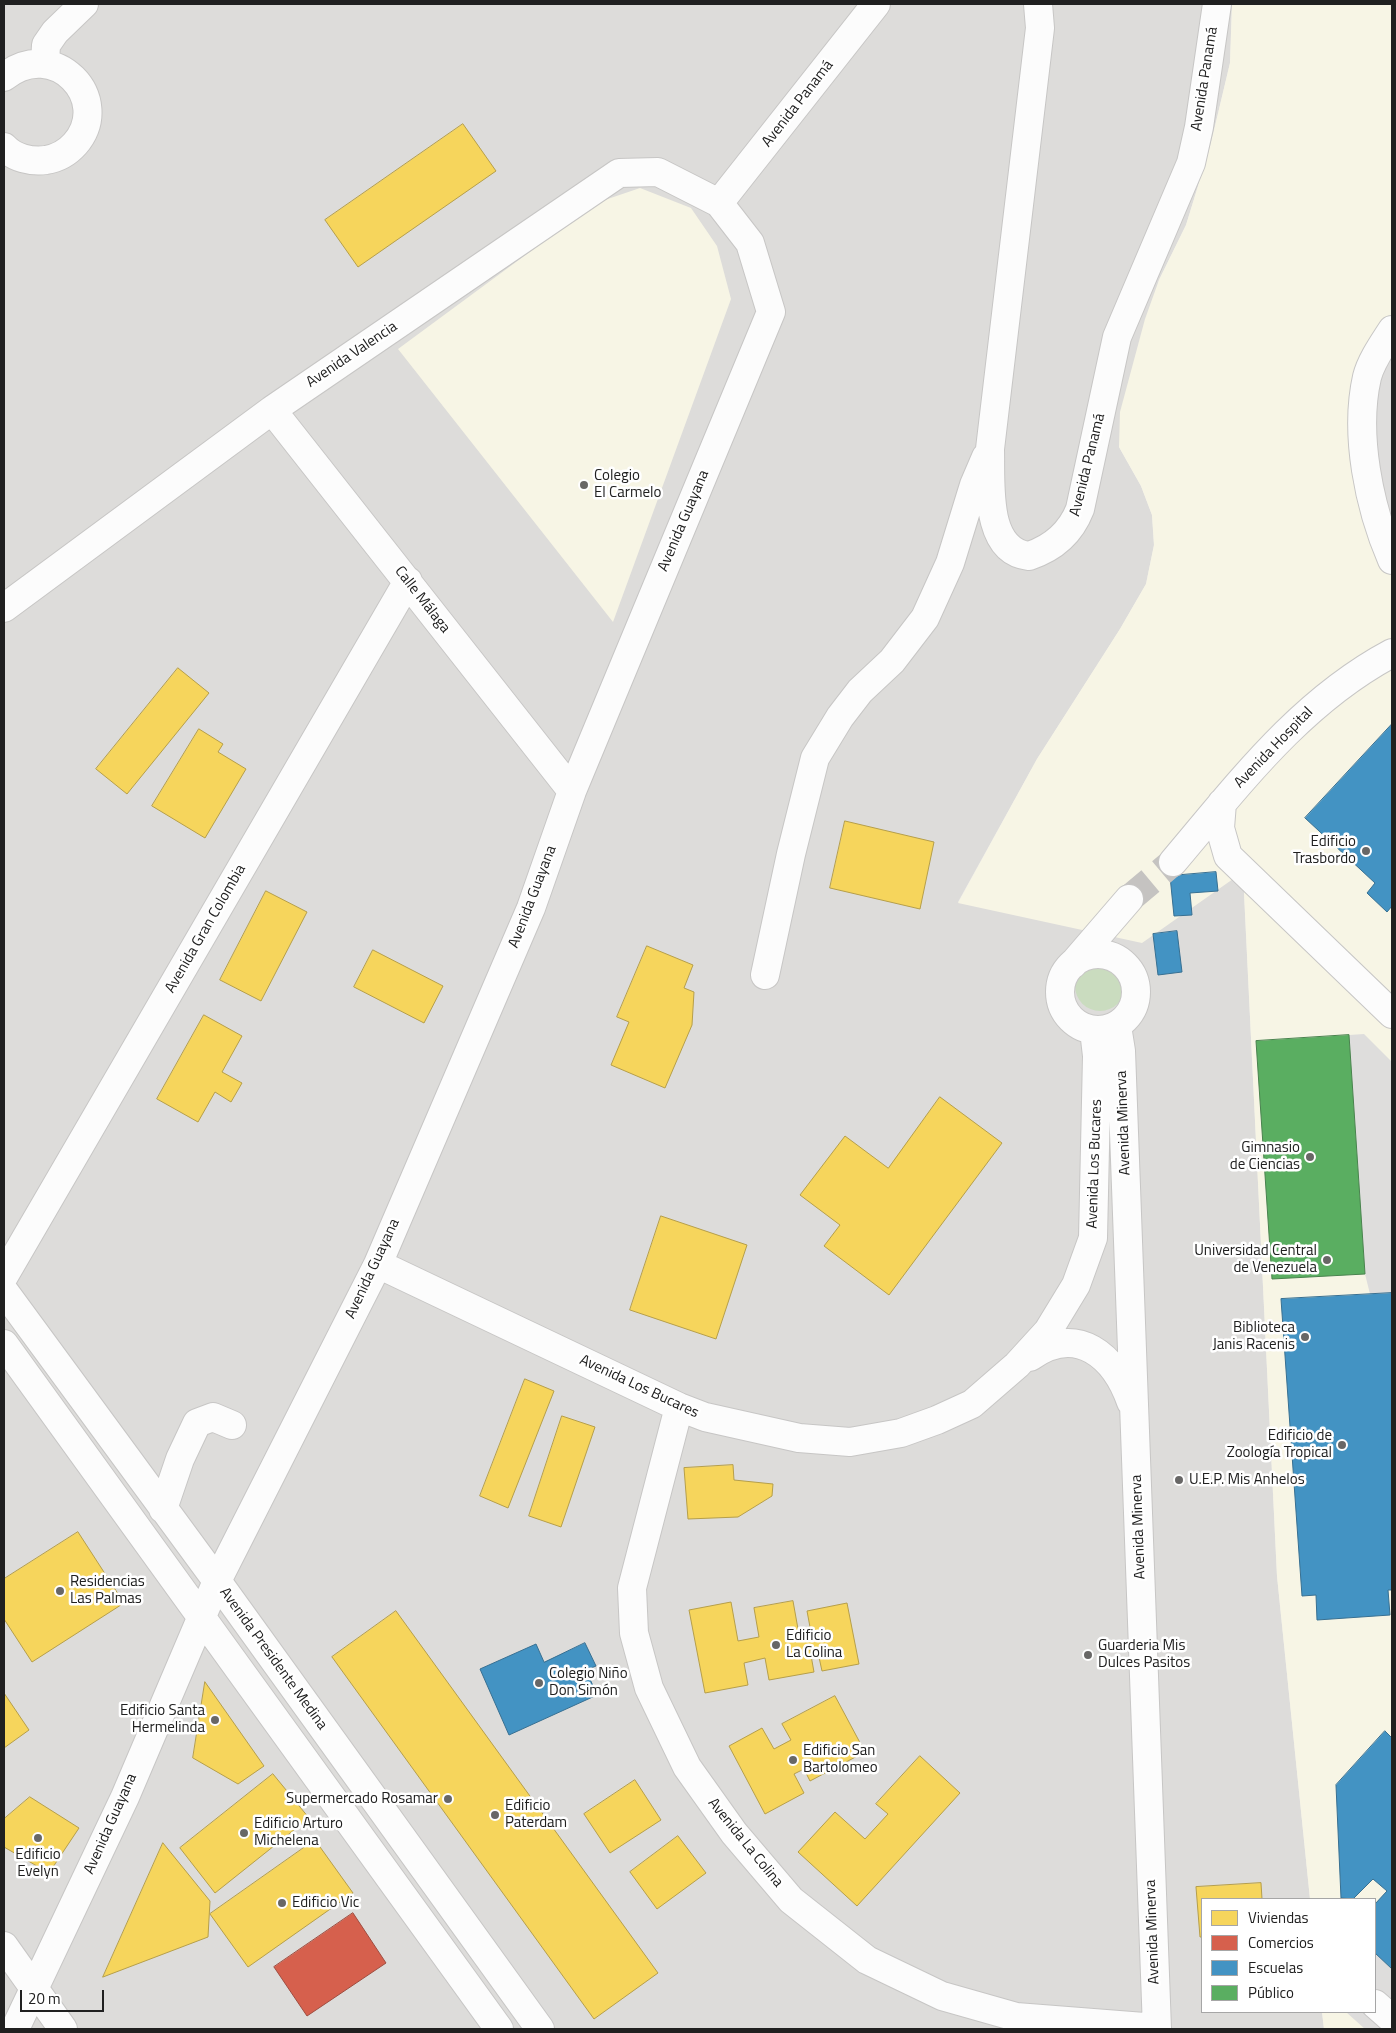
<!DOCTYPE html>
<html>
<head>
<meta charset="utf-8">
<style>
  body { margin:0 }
  #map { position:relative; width:1396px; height:2033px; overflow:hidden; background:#eeece9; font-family:"Titillium Web",sans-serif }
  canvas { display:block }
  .frame { position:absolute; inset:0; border:5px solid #202020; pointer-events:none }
  .legend { position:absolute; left:1201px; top:1898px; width:175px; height:115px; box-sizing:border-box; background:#fff; border:1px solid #a6a6a6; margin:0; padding:6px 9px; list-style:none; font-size:15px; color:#202020 }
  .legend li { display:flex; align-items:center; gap:10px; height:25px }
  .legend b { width:25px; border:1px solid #a6a6a6 }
  .scale { position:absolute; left:20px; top:1990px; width:84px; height:22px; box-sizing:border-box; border:2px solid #202020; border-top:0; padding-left:6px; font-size:15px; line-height:18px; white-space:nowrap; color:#202020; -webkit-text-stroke:4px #fff; paint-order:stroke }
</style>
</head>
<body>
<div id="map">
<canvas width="1396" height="2033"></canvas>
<div class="frame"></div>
<ul class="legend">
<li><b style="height:14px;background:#f6d55c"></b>Viviendas</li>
<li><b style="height:14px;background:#d6604d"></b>Comercios</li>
<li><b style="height:14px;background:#4393c3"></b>Escuelas</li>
<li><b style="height:14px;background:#5aae61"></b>Público</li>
</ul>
<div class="scale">20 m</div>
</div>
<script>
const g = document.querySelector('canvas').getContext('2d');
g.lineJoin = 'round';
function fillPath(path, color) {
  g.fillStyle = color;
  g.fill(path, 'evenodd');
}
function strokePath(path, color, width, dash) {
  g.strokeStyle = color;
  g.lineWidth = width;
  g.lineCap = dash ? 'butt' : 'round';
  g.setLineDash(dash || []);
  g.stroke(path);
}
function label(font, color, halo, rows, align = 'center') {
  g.font = font + ' "Titillium Web",sans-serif';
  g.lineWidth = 5;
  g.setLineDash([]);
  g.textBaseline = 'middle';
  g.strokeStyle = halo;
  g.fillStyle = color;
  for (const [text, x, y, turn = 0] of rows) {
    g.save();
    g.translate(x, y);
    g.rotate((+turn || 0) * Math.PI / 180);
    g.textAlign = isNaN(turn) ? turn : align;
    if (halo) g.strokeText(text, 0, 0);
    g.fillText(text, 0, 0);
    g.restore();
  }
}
const residential = new Path2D(`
  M4,4H1232L1230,63L1210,147L1186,225L1159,280L1119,447L1141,486L1152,515L1154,545L1146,584L1120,629L1037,759L958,902L1243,872L1277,1576L1310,1899H1202V2012H1322L1324,2029H4Z`);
const education = new Path2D(`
  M1232,4H1392V2029H1324L1322,2012H1375V1899H1310L1277,1576L1243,872L1142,943L958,903L1037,759L1120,629L1146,584L1154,545L1152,515L1141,486L1119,447L1120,412L1145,319L1159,280L1186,225L1210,147L1230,63Z
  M640,188L691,208L717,246L731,299L613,622L398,349L596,203Z`);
const forest = new Path2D(`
  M1075 986a25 25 0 1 1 50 0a25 25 0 1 1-50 0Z`);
const parking = new Path2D(`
  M1392,330V560L1368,478L1381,348Z
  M1364,1034L1392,1062V1293L1370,1294L1365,1274L1349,1035Z
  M1375,1953L1392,1969V2029H1365L1346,2012H1375Z`);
const homes = new Path2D(`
  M463,124L496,171L358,267L325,220Z
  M178,668L209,693L127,794L96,769Z
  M199,729L223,744L218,752L246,769L205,838L152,806Z
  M845,821L934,842L920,909L830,888Z
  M266,891L307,912L261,1001L220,980Z
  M647,946L693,965L684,988L694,992L692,1025L665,1088L611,1065L629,1022L617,1017Z
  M373,950L443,986L424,1023L354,987Z
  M204,1015L242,1036L222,1072L242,1083L231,1102L215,1092L198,1122L157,1099Z
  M940,1097L1002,1143L889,1295L824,1246L840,1225L800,1195L845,1136L888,1168Z
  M661,1216L747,1245L716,1339L630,1310Z
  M525,1379L554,1391L508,1508L480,1496Z
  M562,1416L595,1427L561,1527L529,1516Z
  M733,1465L734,1480L773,1484L772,1496L738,1517L688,1519L684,1468Z
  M78,1532L124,1603L32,1662L4,1619V1579Z
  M793,1601L798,1629L810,1627L807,1611L847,1603L859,1664L822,1671L817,1648L810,1650L814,1672L769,1680L765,1658L744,1663L748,1685L705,1693L689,1610L731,1602L738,1641L759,1637L754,1608Z
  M396,1611L658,1973L594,2019L332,1657Z
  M205,1682L264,1766L238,1784L193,1758Z
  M4,1693L29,1730L4,1748Z
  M835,1696L865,1752L810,1781L804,1769L794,1774L804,1793L765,1814L729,1746L762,1728L774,1749L791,1740L782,1724Z
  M920,1756L960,1793L857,1906L798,1852L835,1812L865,1839L888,1814L876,1804Z
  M273,1774L309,1818L215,1893L180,1848Z
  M635,1780L661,1820L610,1853L584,1814Z
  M30,1797L79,1828L49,1873L4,1847V1819Z
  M678,1836L706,1873L657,1909L630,1872Z
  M315,1840L353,1893L248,1967L210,1914Z
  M163,1843L210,1901L208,1937L103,1977Z
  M1261,1883L1262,1899H1202V1937H1200L1196,1887Z`);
const shops = new Path2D(`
  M353,1913L386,1963L307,2016L274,1967Z`);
const schools = new Path2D(`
  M1392,724V906L1387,912L1367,893L1375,883L1305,818Z
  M1216,872L1218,891L1190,893L1192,915L1174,916L1170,876Z
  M1177,931L1182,972L1158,975L1153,934Z
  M1392,1293V1590H1388L1390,1615L1317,1620L1316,1595L1302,1596L1281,1299Z
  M585,1643L596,1666L586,1670L597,1695L509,1735L480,1669L536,1644L544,1662Z
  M1385,1731L1392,1738V1969L1375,1953V1904L1387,1891L1373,1879L1353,1899L1341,1898L1336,1785Z`);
const public = new Path2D(`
  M1349,1035L1365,1274L1272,1279L1256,1041Z`);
const minorTunnel = new Path2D(`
  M1129,899L1173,862`);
const minor = new Path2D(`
  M1038,4L1040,28L990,449C991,483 984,551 1029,556C1053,548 1071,532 1080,509L1117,337L1191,163L1199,127L1217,4
  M45,63L46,45L55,32L84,4
  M4,77C54,36 114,99 75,144C67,153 58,158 46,160C31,162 14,158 4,147
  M719,203L876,4
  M1392,330C1383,344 1371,361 1367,377C1354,434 1369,507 1392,560
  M272,410L572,791
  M4,608L272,410L619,173L658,172L719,203L750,243L771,312L572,791L531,908L378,1264L217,1581L125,1797L15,2029
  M1222,803L1220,828L1228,856L1392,1014
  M1173,862C1239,784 1300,702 1392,653
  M1060 992a38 38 0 1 1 76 0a38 38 0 1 1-76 0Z
  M1073,964L1129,899
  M765,975L791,854L815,758L840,717L860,691L892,661L925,618L950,563L974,485L986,457
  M1117,1026L1121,1051L1157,2029
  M378,1264L679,1407L705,1417L799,1438L850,1442L901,1433L937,1420L972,1404L1017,1365L1048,1331L1076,1285L1093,1238L1097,1056L1094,1030
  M4,1276L408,581
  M4,1291L217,1581L540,2029
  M4,1344L499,2029
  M1030,1357C1077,1323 1115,1356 1131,1402
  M679,1407L632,1588L634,1633L649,1688L687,1767L734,1833L791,1900L867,1960L942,1996L1016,2017L1157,2028
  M163,1509L180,1459L197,1423L213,1417L232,1425
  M4,1946L63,2029
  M1375,2004L1392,2019`);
const markers = [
  [584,485,5,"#686766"],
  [1366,851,5,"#686766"],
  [1310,1157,5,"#686766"],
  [1327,1260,5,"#686766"],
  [1305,1337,5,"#686766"],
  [1342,1445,5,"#686766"],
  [1179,1480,5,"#686766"],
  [60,1591,5,"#686766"],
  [776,1645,5,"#686766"],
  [1088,1655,5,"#686766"],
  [539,1683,5,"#686766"],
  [215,1720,5,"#686766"],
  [793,1760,5,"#686766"],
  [448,1799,5,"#686766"],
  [495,1815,5,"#686766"],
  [244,1833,5,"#686766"],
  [38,1838,5,"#686766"],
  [282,1903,5,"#686766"]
];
const streetNames = [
  ["Avenida Panamá",1205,79,-81],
  ["Avenida Panamá",798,104,-52],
  ["Avenida Valencia",352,355,-34],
  ["Avenida Panamá",1088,465,-76],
  ["Avenida Guayana",684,521,-67],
  ["Calle Málaga",422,600,52],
  ["Avenida Hospital",1274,748,-46],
  ["Avenida Guayana",533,897,-69],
  ["Avenida Gran Colombia",206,929,-60],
  ["Avenida Minerva",1124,1123,-92],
  ["Avenida Los Bucares",1095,1164,-88],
  ["Avenida Guayana",373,1269,-65],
  ["Avenida Los Bucares",639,1387,25],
  ["Avenida Minerva",1139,1527,-92],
  ["Avenida Presidente Medina",273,1659,54],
  ["Avenida Guayana",111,1824,-66],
  ["Avenida La Colina",745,1843,51],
  ["Avenida Minerva",1153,1932,-92]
];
const poiNames = [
  ["Colegio",594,476],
  ["El Carmelo",594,493],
  ["Edificio",1356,842,"right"],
  ["Trasbordo",1356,859,"right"],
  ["Gimnasio",1300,1148,"right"],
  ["de Ciencias",1300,1165,"right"],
  ["Universidad Central",1317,1251,"right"],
  ["de Venezuela",1317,1268,"right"],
  ["Biblioteca",1295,1328,"right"],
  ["Janis Racenis",1295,1345,"right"],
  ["Edificio de",1332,1436,"right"],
  ["Zoología Tropical",1332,1453,"right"],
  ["U.E.P. Mis Anhelos",1189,1480],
  ["Residencias",70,1582],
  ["Las Palmas",70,1599],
  ["Edificio",786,1636],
  ["La Colina",786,1653],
  ["Guarderia Mis",1098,1646],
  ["Dulces Pasitos",1098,1663],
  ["Colegio Niño",549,1674],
  ["Don Simón",549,1691],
  ["Edificio Santa",205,1711,"right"],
  ["Hermelinda",205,1728,"right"],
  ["Edificio San",803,1751],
  ["Bartolomeo",803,1768],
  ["Supermercado Rosamar",438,1799,"right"],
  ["Edificio",505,1806],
  ["Paterdam",505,1823],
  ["Edificio Arturo",254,1824],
  ["Michelena",254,1841],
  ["Edificio",38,1855,"center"],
  ["Evelyn",38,1872,"center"],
  ["Edificio Vic",292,1903]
];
fillPath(residential, '#dddcda');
fillPath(education, '#f7f5e5');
fillPath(forest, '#cadcbf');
fillPath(parking, '#dedddc');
fillPath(homes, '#f6d55c');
strokePath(homes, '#b69f4a', 1);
fillPath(shops, '#d6604d');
strokePath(shops, '#9f4d40', 1);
fillPath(schools, '#4393c3');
strokePath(schools, '#387092', 1);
fillPath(public, '#5aae61');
strokePath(public, '#49834e', 1);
strokePath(minorTunnel, '#c5c3c1', 28, [28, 14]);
strokePath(minor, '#c7c6c5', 30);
strokePath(minor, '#fcfcfc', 28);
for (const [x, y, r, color] of markers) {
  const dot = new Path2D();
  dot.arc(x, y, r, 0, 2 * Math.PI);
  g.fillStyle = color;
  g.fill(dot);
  strokePath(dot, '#fff', 2);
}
label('15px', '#202020', '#fff', streetNames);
label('15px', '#202020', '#fff', poiNames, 'left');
</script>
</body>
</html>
